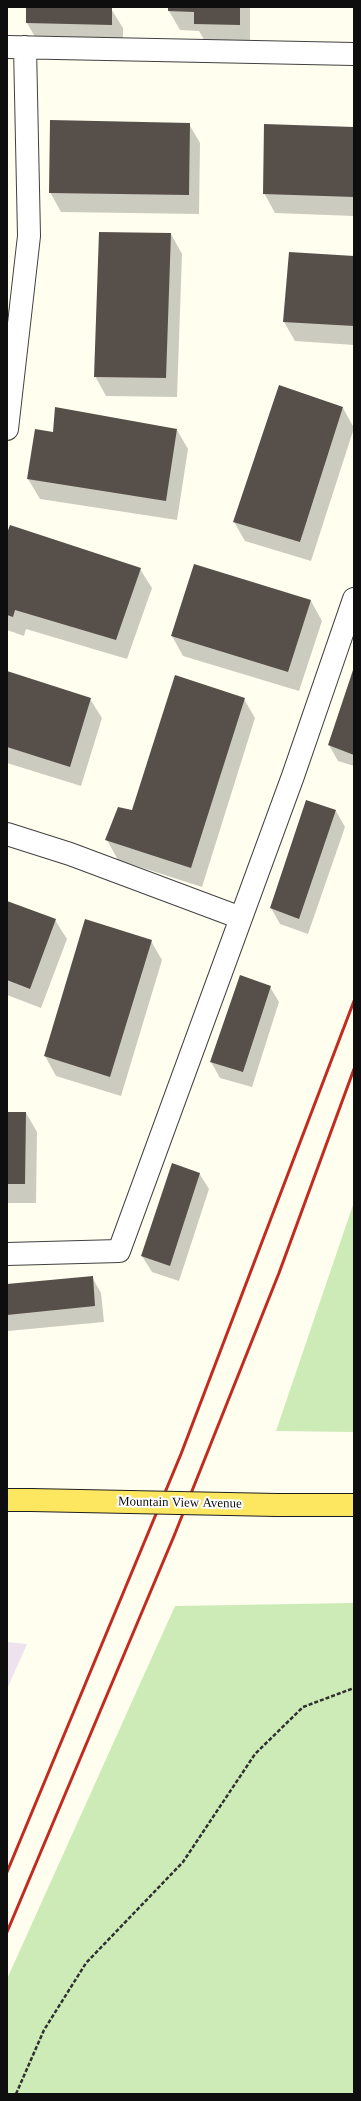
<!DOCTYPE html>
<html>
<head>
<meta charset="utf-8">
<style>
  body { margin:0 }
  #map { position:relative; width:361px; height:2101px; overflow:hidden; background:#fffeef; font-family:"Times New Roman",serif }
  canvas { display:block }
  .frame { position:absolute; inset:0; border:8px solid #0e0e0e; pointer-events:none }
</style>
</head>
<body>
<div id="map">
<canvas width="361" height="2101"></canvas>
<div class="frame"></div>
</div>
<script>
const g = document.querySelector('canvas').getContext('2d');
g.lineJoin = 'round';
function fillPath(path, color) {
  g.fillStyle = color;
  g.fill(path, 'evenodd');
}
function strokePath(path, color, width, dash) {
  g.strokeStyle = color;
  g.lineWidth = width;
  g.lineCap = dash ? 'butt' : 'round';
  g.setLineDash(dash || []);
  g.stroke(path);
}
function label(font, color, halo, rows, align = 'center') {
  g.font = font + ' "Times New Roman",serif';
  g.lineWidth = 4;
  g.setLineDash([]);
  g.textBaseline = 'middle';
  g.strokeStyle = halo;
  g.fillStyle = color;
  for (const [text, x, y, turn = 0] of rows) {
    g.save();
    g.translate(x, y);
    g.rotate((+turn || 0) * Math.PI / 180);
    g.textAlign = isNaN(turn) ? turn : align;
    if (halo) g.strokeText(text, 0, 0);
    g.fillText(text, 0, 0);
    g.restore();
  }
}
const industrial = new Path2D(`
  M7,1642L27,1644L7,1689Z`);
const green = new Path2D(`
  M354,1202V1432L276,1431Z
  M354,1603V2094H7V1979L175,1606Z`);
const shadow = new Path2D(`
  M27,7H110L123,28V44L38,42L27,23Z
  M169,7H250V44L206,43L199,31L180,30L169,11Z
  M189,124L200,143L199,214L61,212L50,192Z
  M354,128V216L275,213L264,193Z
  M171,234L182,254L177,397L106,396L95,376Z
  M354,257V345L295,341L284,322Z
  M343,408L354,428L311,561L245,541L234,522Z
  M177,430L188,449L177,520L40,499L28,479L53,433Z
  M7,536L140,569L152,588L127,659L26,629L24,636L7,630Z
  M311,601L322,621L299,691L183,656L172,636Z
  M7,668L8,673L90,699L102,718L81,786L7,763Z
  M354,669V766L338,761L329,745Z
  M244,699L255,718L202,887L118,860L107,840Z
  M336,811L345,827L308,934L280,924L271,908Z
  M7,902L55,920L67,939L41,1008L7,995Z
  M151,941L162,960L121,1096L56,1076L45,1056Z
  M270,987L279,1002L252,1087L220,1078L211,1062Z
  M7,1113H26L37,1132L36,1203H7Z
  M199,1173L209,1189L179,1281L152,1272L142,1256Z
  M92,1277L101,1293L104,1322L8,1331L7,1285Z`);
const building = new Path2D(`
  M26,7L112,8V25L26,23Z
  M168,7H240V25L194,24V12L168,11Z
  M50,120L190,123L189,195L49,193Z
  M264,124L354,127V197L263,194Z
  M99,232L171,233L166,378L94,377Z
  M289,252L354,256V326L283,322Z
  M279,385L343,407L300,542L233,522Z
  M55,407L177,429L166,501L27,479L35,429L53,432Z
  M10,525L141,568L116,640L15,610L13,617L7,615V533Z
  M194,564L311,600L288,672L171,636Z
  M354,667V755L328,745Z
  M7,671L91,698L70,767L7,747Z
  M175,675L245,698L191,868L105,840L118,807L132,810Z
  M306,800L336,810L299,919L270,908Z
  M7,901L56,919L30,989L7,980Z
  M85,919L152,940L110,1077L44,1056Z
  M240,975L271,986L243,1072L210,1062Z
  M7,1112H26L25,1184H7Z
  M172,1163L200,1173L170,1266L141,1256Z
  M93,1276L95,1306L7,1315V1284Z`);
const path = new Path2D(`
  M16,2094L44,2030L86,1963L183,1862L255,1754L303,1707L354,1688`);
const minor = new Path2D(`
  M7,47L354,54
  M7,429L29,236L25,47
  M7,834L70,854L241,918
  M7,1254L119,1251L293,776L354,599`);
const major = new Path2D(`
  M7,1500H31
  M277,1505H354`);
const rail = new Path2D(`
  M7,1872L181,1454L354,1001
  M7,1932L174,1536L279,1273L354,1069`);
const majorBridge = new Path2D(`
  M31,1500L277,1505`);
const streetNames = [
  ["Mountain View Avenue",180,1503,1]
];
fillPath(industrial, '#ede2ed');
fillPath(green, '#ccebb7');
fillPath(shadow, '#0003');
fillPath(building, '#57504a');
strokePath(minor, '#414141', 24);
strokePath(major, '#1f1f1f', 24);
strokePath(path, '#303030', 2.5, [4, 2]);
strokePath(minor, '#fff', 22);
strokePath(major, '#fde761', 22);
strokePath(rail, '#c32b21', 3);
strokePath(majorBridge, '#1f1f1f', 24, []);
strokePath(majorBridge, '#fde761', 22);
label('13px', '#0e0e0e', '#fff', streetNames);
</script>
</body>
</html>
